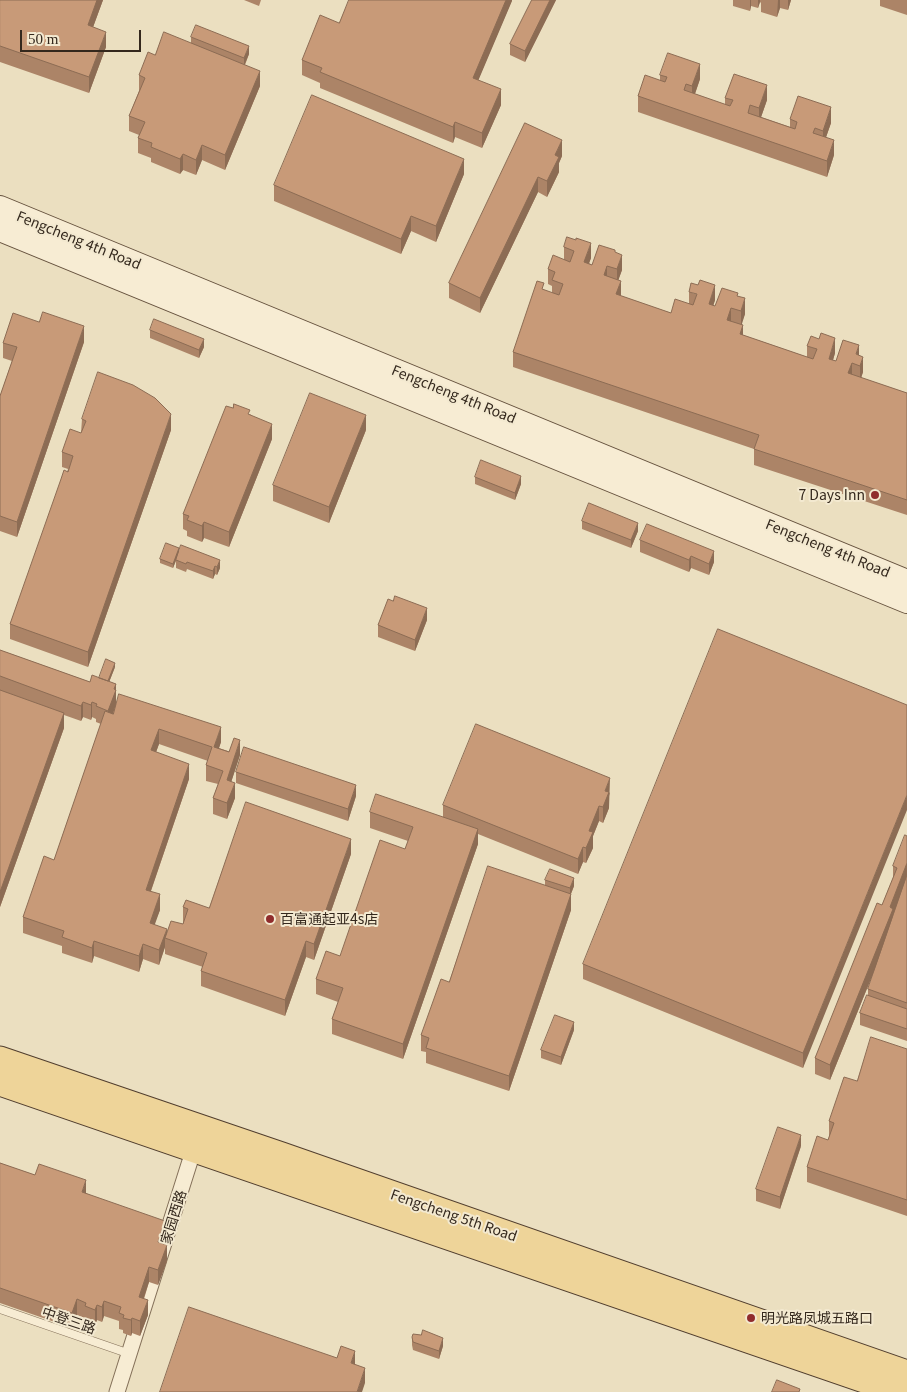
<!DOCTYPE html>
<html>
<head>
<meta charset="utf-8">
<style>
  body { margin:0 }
  #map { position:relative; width:907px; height:1392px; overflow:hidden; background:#ebdfc0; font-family:Georgia,serif }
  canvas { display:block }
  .scale { position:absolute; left:20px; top:30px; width:121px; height:22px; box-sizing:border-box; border:2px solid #34281d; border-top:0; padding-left:6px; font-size:15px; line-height:18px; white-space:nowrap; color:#34281d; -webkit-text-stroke:4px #f3e9d0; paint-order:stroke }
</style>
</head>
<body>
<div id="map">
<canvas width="907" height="1392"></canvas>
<div class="scale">50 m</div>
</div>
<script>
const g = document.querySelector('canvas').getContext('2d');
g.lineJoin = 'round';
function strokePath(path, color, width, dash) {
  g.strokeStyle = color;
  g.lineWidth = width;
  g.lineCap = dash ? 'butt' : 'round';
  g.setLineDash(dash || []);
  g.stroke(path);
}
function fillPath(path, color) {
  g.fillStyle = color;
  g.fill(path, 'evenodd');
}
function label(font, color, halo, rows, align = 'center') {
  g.font = font + ' Georgia,"Noto Sans SC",serif';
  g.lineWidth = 4;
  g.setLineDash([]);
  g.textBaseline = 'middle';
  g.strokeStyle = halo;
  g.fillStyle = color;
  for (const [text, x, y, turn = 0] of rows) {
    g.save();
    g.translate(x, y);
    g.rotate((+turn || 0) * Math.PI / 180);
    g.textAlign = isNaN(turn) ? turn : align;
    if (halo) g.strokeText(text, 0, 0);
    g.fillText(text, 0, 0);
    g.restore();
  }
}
const lane = new Path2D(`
  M0,1309L130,1354`);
const street = new Path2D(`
  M117,1392L196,1142`);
const secondary = new Path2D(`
  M0,207L907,581
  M0,230L907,602`);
const primary = new Path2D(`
  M0,1059L282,1155L907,1373
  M0,1083L899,1392`);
const wall = new Path2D(`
  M0,0H103L93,27L106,47L89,93L0,62Z
  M244,0H261L259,6Z
  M512,0L478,80L501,105L482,148L455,137L453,143L320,88V83L302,75V60L339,23Z
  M532,0H556L525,62L510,55V44Z
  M733,0H791L788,10L780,8L777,17L761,12V3L760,2L758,8L751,6L750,11L733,6Z
  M880,0H907V15L880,6Z
  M191,37L249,54L245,65L260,86L225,170L202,160L196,175L183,170L180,174L151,162V158L138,153V138L139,135L129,131V116L139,91V75L155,55L191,43Z
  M660,75L700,79L695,94L725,105V98L767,100L761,117L790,127V119L831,123L826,137L834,155L827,177L638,112V96L660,81Z
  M525,123L562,156L559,163V172L547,197L538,192L480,313L449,298V283Z
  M464,174L436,242L411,231L401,254L274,201V185Z
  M567,237L591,258L589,263L592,265L615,252L622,270L618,280L621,296L671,313L689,303V292L715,300L713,306H715L738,296L745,314L741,324L743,335L807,357V346L835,353L833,360L836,361L859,355L863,372L861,378L907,393V515L754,465V449L513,367V352L544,290L552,293V286L548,284V269L564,259V247Z
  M150,330L204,347L199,358L150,338Z
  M84,342L17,537L0,531V396L12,361L3,358V343Z
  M250,414L272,439L229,547L204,538L202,542L187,536V531L183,529V514Z
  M82,419L171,430L88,667L10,639V624L68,469L62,467V452L81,433Z
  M366,430L329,523L273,501V485Z
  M475,477L521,484L515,500L475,484Z
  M582,521L638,531L631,548L582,529Z
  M640,540L714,562L709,575L691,568L689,572L640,552Z
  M179,551L220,568L217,575L215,574L213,579L187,569L186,572L176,568V561L173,568L160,563V559Z
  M427,620L415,651L378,637V625Z
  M0,650L90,682L99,678L115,667L109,682L116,684V704L221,742L219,748L240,755L231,782L235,798L227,819L213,814V798L218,784L206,781V765L208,761L159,744L156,752L189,779L151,891L160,910L154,924L167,935L183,924V907L209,908L351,854L314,960L306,957L285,1016L201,986V971L203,967L165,954V947L159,965L143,959L139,972L94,956L92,963L62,953V946L23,933V917L54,860L101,724L96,722V719L92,717L91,720L83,717L81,721L64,715V728L0,907Z
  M907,705L803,1068L583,979V964Z
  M236,772L356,796L348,821L236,783Z
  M610,793L609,796V808L603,823L599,821L593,836V848L586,863L583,862L578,874L478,834V844L403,1059L332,1034V1019L338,1002L316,994V979L340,956L405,849L408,841L370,828V812L443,817V805Z
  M907,836V1041L860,1025V1013L868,995V989L875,969L830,1080L815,1074V1058L882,905L893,878V866Z
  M545,880L574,886L571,894V910L509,1091L426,1063V1052L421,1051V1035L449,982L545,886Z
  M574,1030L561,1065L541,1058V1050Z
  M907,1049V1216L807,1182V1167L828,1140L829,1137V1121L857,1081Z
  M801,1146L780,1209L756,1201V1189Z
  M0,1163L86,1193L165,1236L163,1244L167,1261L158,1285L149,1282L144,1299L148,1315L140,1336L132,1333L131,1336L123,1333V1330L119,1329V1321L104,1316L102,1322L97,1320L95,1325L85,1321V1318L77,1315L72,1328L0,1303Z
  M412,1337L443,1346L439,1359L413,1350L412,1345Z`);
const shadedWall = new Path2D(`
  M97,0H103L88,41V25Z
  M506,0H512V1L473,93V78Z
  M550,0H556L525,62V51Z
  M750,0H751V6L750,11Z
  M758,0H760V2L758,8Z
  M778,0H780V8L777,17Z
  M788,0H791L788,10Z
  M106,32V47L89,93V77Z
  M249,46V54L244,66V58Z
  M700,64V79L692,102V86Z
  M260,71V86L225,170V155Z
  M767,85V100L759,123V108Z
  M501,89V105L482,148V133Z
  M831,107V123L823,146V131Z
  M455,122V137L453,143V127Z
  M562,140V156L559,163V172L547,197V181L555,155Z
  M834,140V155L827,177V161Z
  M202,145V160L196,175V160Z
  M183,154V170L180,174V159Z
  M464,159V174L436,242V226Z
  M538,177V192L480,313V298Z
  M411,216V231L401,254V239Z
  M591,243V258L584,277V262Z
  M622,255V270L617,284V269Z
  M607,266V281L604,275Z
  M621,281V297L616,294Z
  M715,285V300L709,319V304Z
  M745,298V314L741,327V311Z
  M731,308V323L727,320Z
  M743,325V340L740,334Z
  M84,326V342L17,537V522Z
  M835,338V353L829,374V359Z
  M204,339V347L199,358V350Z
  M859,345V361L856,354Z
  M863,357V372L860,381V366Z
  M852,363V379L848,373Z
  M171,414V430L88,667V652Z
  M366,415V430L329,523V507Z
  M272,424V439L229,547V532Z
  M521,476V484L515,500V493Z
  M204,522V538L202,542V526Z
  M638,523V531L631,548V540Z
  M179,548V552L173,568V564Z
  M714,551V562L709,575V564Z
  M691,556V568L689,572V560Z
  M220,560V568L217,575V567Z
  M215,566V574L213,579V571Z
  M427,608V620L415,651V640Z
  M115,663V667L108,685V681Z
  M116,684V705L108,726V711Z
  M83,702V717L81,721V706Z
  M92,702V717L91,720V705Z
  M64,713V728L0,907V892Z
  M221,727V742L214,762V747Z
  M159,729V744L151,766V750Z
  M240,740V755L227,795V780Z
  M189,764V779L146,905V890Z
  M610,778L609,808L603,823V807L605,791Z
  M235,783V798L227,819V803Z
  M356,785V796L348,821V809Z
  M907,795V810L803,1068V1053Z
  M599,806V821L593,836V848L586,863V848L589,831Z
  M478,829V844L403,1059V1044Z
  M351,839V854L314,960V944Z
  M583,847V862L578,874V859Z
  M907,863V879L893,915V924L830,1080V1065L890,907Z
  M574,878V886L570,896V888Z
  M160,894V910L150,938V923Z
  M571,894V910L509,1091V1076Z
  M167,929V939L165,938V947L159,965V950Z
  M94,941V956L92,963V948Z
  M306,941V957L285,1016V1000Z
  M143,944V959L139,972V956Z
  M574,1022V1030L561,1065V1057Z
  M801,1135V1146L780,1209V1197Z
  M86,1180V1195L82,1192Z
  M165,1221V1236L158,1257V1242Z
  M167,1245V1261L158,1285V1270Z
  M149,1267V1282L139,1312V1297Z
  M77,1299V1315L72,1328V1313Z
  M148,1300V1315L140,1336V1321Z
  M104,1301V1316L102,1322V1307Z
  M97,1305V1320L95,1325V1310Z
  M132,1318V1333L131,1336V1320Z
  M443,1338V1346L439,1359V1351Z
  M355,1351V1366L351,1363Z
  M365,1368V1383L362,1392H357Z`);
const building = new Path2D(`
  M0,0H97L88,25L106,32L89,77L0,46Z
  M349,0H506L473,78L501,89L482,133L455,122L453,127L320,72L322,68L302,60L320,15L339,23Z
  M532,0H550L525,51L510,44Z
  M196,25L249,46L244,58L191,37Z
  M164,32L260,71L225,155L202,145L196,160L183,154L180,159L151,147L152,143L138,138L145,122L129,116L145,78L139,75L148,52L155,55Z
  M668,53L700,64L692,86L686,84L684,90L730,106L733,100L725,98L734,74L767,85L759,108L750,105L748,113L795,129L797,122L790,119L798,96L831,107L823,131L815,128L813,133L834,140L827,161L638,96L645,75L665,82L667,77L660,75Z
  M312,95L464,159L436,226L411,216L401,239L274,185Z
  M525,123L562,140L555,155L559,157L547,181L538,177L480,298L449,283Z
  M567,237L576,240V238L591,243L584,262L592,265L599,245L615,250V252L622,255L617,269L607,266L604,275L621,281L616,294L671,313L675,299L693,305L697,294L689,292L691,283L698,285L700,280L715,285L709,304L715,306L722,288L738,293L737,296L745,298L741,311L731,308L727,320L743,325L740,334L813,359L817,349L807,346L811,336L819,339L821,333L835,338L829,359L836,361L843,340L859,345L856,354L863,357L860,366L852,363L848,373L907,393V500L754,449L759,435L513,352L537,281L544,283L542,289L559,295L563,284L552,280L555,272L548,269L553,255L570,262L574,251L564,247Z
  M43,312L84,326L17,522L0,516V396L17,347L3,343L13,313L39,322Z
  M154,319L204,339L199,350L150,330Z
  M98,372L133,385L155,398L171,414L88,652L10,624L61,479L64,470L68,472L73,456L62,452L70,429L81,433L86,421L82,419Z
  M310,393L366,415L329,507L273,485Z
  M234,404L250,410L248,414L272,424L229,532L204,522L202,526L187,520L189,516L183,514L226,406L233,408Z
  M481,460L521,476L515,493L475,477Z
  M589,503L638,523L631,540L582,521Z
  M647,524L714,551L709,564L691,556L689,560L640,540Z
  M166,543L179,548L173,564L160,559Z
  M181,545L220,560L217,567L215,566L213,571L187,562L186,564L176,560Z
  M395,596L427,608L415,640L378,625L388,599L393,601Z
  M718,629L907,705V795L803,1053L583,964Z
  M0,650L90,682L92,675L116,684L114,689L116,690L108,711L96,706L97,704L92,702L91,705L83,702L81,706L0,676Z
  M106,659L115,663L108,681L99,678Z
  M0,690L64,713L0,892Z
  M119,694L221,727L214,747L229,752L234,738L240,740L227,780L235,783L227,803L213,798L223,771L206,765L212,747L159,729L151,750L189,764L146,890L160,894L150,923L167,929L159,950L143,944L139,956L94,941L92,948L62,937L64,931L23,917L44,856L54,860L105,711L113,714Z
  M476,724L610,778L605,791L609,792L603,807L599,806L589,831L593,832L586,848L583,847L578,859L443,805Z
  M244,747L356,785L348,809L236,772Z
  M376,794L478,829L403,1044L332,1019L343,988L316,979L326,951L340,956L380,840L405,849L413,827L370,812Z
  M246,802L351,839L314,944L306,941L285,1000L201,971L207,953L165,938L171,921L183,924L188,909L183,907L186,900L209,908Z
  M905,835L907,836V863L890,907L893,909L830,1065L815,1058L877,903L882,905L897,868L893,866Z
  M488,866L571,894L509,1076L426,1048L429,1038L421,1035L441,979L449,982Z
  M550,869L574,878L570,888L545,880Z
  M907,875V1003L868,989Z
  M867,995L907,1009V1029L860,1013Z
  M555,1015L574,1022L561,1057L541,1050Z
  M871,1037L907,1049V1200L807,1167L817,1136L828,1140L834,1123L829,1121L844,1077L857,1081Z
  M778,1127L801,1135L780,1197L756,1189Z
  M0,1163L35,1175L39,1164L86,1180L82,1192L165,1221L158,1242L167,1245L158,1270L149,1267L139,1297L148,1300L140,1321L132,1318L131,1320L123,1318L124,1315L119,1313L121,1307L104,1301L102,1307L97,1305L95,1310L85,1306L86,1303L77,1299L72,1313L0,1288Z
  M189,1307L337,1358L341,1346L355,1351L351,1363L365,1368L357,1392H160Z
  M423,1330L443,1338L439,1351L413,1342L412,1337L413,1334L421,1335Z
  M777,1380L800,1389L799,1392H772Z`);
const markers = [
  [875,495,5,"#902c2c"],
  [270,919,5,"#902c2c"],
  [751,1318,5,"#902c2c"]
];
const streetNames = [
  ["Fengcheng 4th Road",79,240,22],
  ["Fengcheng 4th Road",454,394,22],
  ["Fengcheng 4th Road",828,548,22],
  ["Fengcheng 5th Road",454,1215,19],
  ["家园西路",173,1217,-73],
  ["中登三路",69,1320,19]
];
const poiNames = [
  ["7 Days Inn",865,495,"right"],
  ["百富通起亚4s店",280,919],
  ["明光路凤城五路口",761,1318]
];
strokePath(lane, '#847059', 9);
strokePath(street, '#847059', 17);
strokePath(secondary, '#65513d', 24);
strokePath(primary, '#513e2e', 27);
strokePath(lane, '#f7ecd3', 8);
strokePath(street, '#f7ecd3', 15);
strokePath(secondary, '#f7ecd3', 22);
strokePath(primary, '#eed499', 25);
fillPath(wall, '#ac8467');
fillPath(shadedWall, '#8c6c54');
fillPath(building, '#c89a78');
strokePath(building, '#8c6c54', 1);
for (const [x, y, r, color] of markers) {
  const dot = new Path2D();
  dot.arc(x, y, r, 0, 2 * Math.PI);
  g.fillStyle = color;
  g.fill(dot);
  strokePath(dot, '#f3e9d0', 2);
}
label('14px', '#34281d', '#f3e9d0', streetNames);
label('14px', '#34281d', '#f3e9d0', poiNames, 'left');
</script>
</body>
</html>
